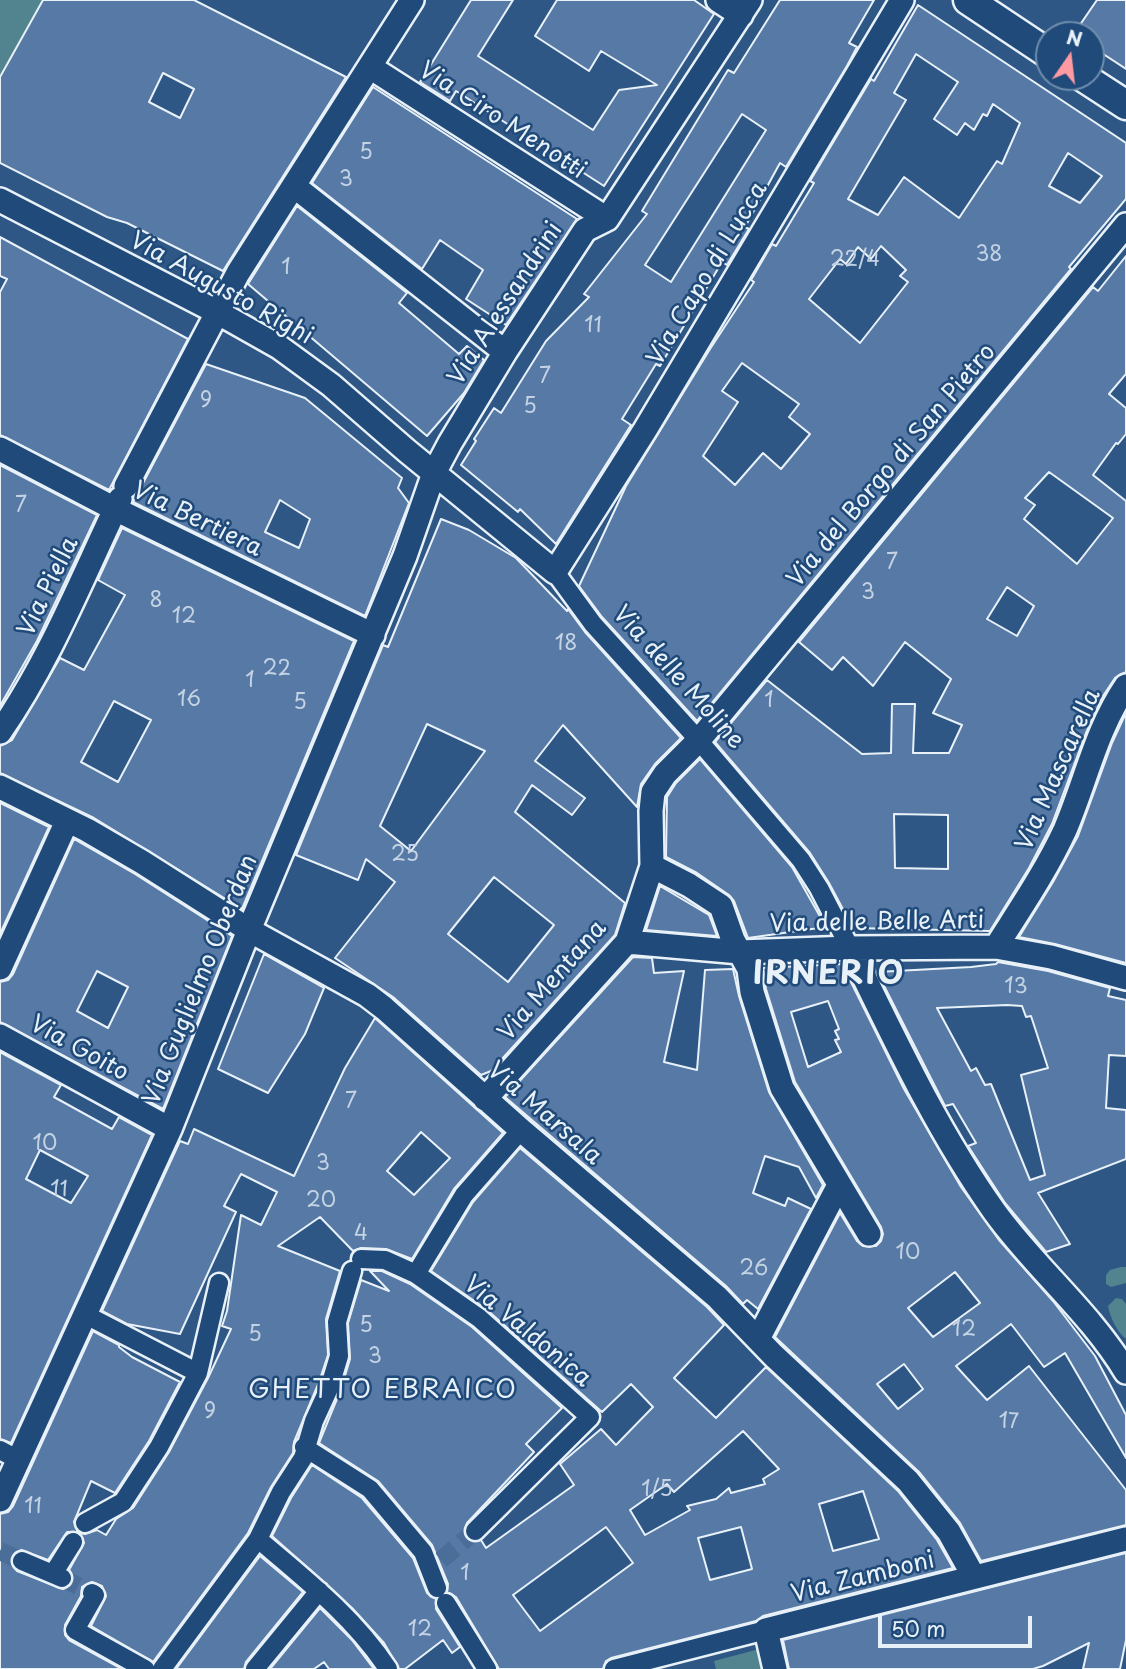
<!DOCTYPE html>
<html>
<head>
<meta charset="utf-8">
<style>
  body { margin:0 }
  #map { position:relative; width:1126px; height:1669px; overflow:hidden; background:#2e5786; font-family:"Playpen Sans",sans-serif }
  canvas { display:block }
  .north { position:absolute; left:1035px; top:21px; width:70px; height:70px; box-sizing:border-box; background:#1f4a7a; border:2px solid #6f8dac; border-radius:50%; rotate:14deg; font-size:19px; font-weight:700; line-height:28px; text-align:center; color:#e8f1f8 }
  .north::after { content:''; display:block; margin:auto; width:24px; height:32px; background:#ff9aa2; clip-path:polygon(50% 0,100% 100%,50% 72%,0 100%) }
  .scale { position:absolute; left:878px; top:1616px; width:154px; height:32px; box-sizing:border-box; border:4px solid #e8f1f8; border-top:0; padding-left:9px; font-size:21px; line-height:24px; white-space:nowrap; color:#e8f1f8; -webkit-text-stroke:5px #1f4a7a; paint-order:stroke }
</style>
</head>
<body>
<div id="map">
<canvas width="1126" height="1669"></canvas>
<div class="north">N</div>
<div class="scale">50 m</div>
</div>
<script>
const g = document.querySelector('canvas').getContext('2d');
g.lineJoin = 'round';
function fillPath(path, color) {
  g.fillStyle = color;
  g.fill(path, 'evenodd');
}
function strokePath(path, color, width, dash) {
  g.strokeStyle = color;
  g.lineWidth = width;
  g.lineCap = dash ? 'butt' : 'round';
  g.setLineDash(dash || []);
  g.stroke(path);
}
function label(font, color, halo, rows, align = 'center') {
  g.font = font + ' "Playpen Sans",sans-serif';
  g.lineWidth = 5;
  g.setLineDash([]);
  g.textBaseline = 'middle';
  g.strokeStyle = halo;
  g.fillStyle = color;
  for (const [text, x, y, turn = 0] of rows) {
    g.save();
    g.translate(x, y);
    g.rotate((+turn || 0) * Math.PI / 180);
    g.textAlign = isNaN(turn) ? turn : align;
    if (halo) g.strokeText(text, 0, 0);
    g.fillText(text, 0, 0);
    g.restore();
  }
}
const green = new Path2D(`
  M0,0H43L0,77Z
  M1121,1267H1126V1283L1111,1287L1106,1284V1275L1110,1270Z
  M1116,1298L1122,1299L1126,1304V1339C1117,1332 1110,1317 1108,1306Z
  M763,1648L769,1669H716L714,1661Z`);
const building = new Path2D(`
  M43,0H194L346,77L223,271L127,223L107,217L0,163V77ZM163,73L194,89L180,118L149,102Z
  M471,0H513L478,56L593,130L619,90L657,85L601,51L589,71L535,36L557,0H694L714,14L604,186L456,91L450,101L420,82Z
  M780,0H874L849,43L857,47L847,66L786,167L780,163L745,227L749,229L727,265L722,262L660,366L656,364L622,419L631,425L556,544L520,509L518,512L461,465L476,441L474,439L494,408L501,413L546,341L589,297L584,294L647,214L642,211L728,70L734,73ZM742,114L766,130L671,282L645,265Z
  M1097,0H1126V69L1091,46V35H1073Z
  M918,5L1126,143V199L1069,267L1071,269L697,721L602,617L579,586L626,486L710,349L754,282L751,280L772,244L776,246L814,183L810,181L871,79L874,81ZM916,54L958,82L934,119L957,135L965,123L974,130L983,114L987,116L993,104L1020,123L1002,164L997,161L959,218L904,177L878,215L848,199L906,100L894,93ZM1068,153L1102,176L1080,203L1049,186ZM881,246L906,270L900,276L908,282L860,343L809,299L840,259L846,264L858,247L871,259ZM742,363L799,404L789,417L810,434L781,469L763,453L735,485L703,456L738,402L722,391Z
  M373,87L577,219L506,325L466,299L483,270L440,240L422,269L312,183Z
  M297,206L407,293L399,303L459,354L467,346L484,360L464,393L427,436L248,284Z
  M0,237L188,339L109,490L0,435V292L7,279L0,276Z
  M1126,256V374L1109,394L1126,408V434L1118,444L1116,443L1093,475L1126,501V672L1115,678L1103,696L1086,733L1052,824L1029,868L990,931L853,928L829,883L810,853L715,742L767,680L862,754L891,753L892,704H915L913,753H949L962,725L933,713L951,679L905,642L873,686L843,657L832,670L799,642L1093,287L1098,291ZM1049,472L1113,518L1077,564L1024,519L1035,505L1025,498ZM1007,587L1034,606L1017,636L987,619ZM894,814L948,815V869L895,868Z
  M206,364L305,398L402,478L398,488L409,503L365,616L133,502ZM280,500L310,519L299,548L265,532Z
  M0,465L97,515L37,641L0,706Z
  M441,519L469,530L516,558L567,611L568,609L585,632L681,738L655,764L641,784L637,807L563,725L535,761L585,798L572,815L532,785L515,812L625,903L615,935L491,1071L481,1075L393,997L335,958L395,882L366,859L358,880L296,855L383,645L388,647ZM427,724L485,751L411,851L380,826ZM494,877L554,925L508,982L448,934Z
  M122,528L354,641L242,909L94,818L0,773V746L12,740L60,658L84,670L125,595L98,580ZM114,701L151,720L118,782L81,762Z
  M1126,713V963L1055,944L1019,937L1053,882L1078,836L1112,743Z
  M700,759L792,867L826,927L748,938L734,901L729,895L697,873L666,857L667,797L676,783Z
  M0,803L49,827L0,934Z
  M74,839L135,874L232,936L163,1109L0,1022V982L8,980L13,974ZM97,971L128,987L108,1028L77,1011Z
  M660,886L709,915L717,936L646,930Z
  M264,954L324,988L305,1034L268,1093L218,1069Z
  M633,957L652,958L654,973L684,971L664,1062L697,1070L705,970L733,969L739,996L769,1092L823,1185L816,1198L799,1167L765,1156L753,1193L785,1206L788,1198L811,1209L758,1309L747,1300L743,1304L726,1286L505,1097Z
  M998,962L1048,971L1110,988L1108,996L1126,1000V1056L1109,1055L1106,1108L1126,1110V1159L1038,1193L1070,1244L1046,1252L1005,1203L968,1146L976,1143L953,1104L945,1106L877,972L971,967L996,964ZM1007,1005L1022,1006L1026,1017L1031,1016L1048,1068L1021,1075L1045,1175L1030,1180L991,1084L985,1085L976,1068L971,1071L937,1008Z
  M842,964L904,1089L961,1187L999,1240L1053,1301L1095,1356L1126,1415V1458L1065,1353L1044,1367L1011,1324L956,1366L987,1400L1029,1366L1126,1490V1525L981,1561L960,1523L919,1472L775,1337L840,1213L857,1241L863,1246H876L881,1241L883,1234L881,1227L795,1082L766,989L763,968ZM828,1001L839,1029L835,1031L839,1039L835,1040L841,1052L808,1067L791,1012ZM955,1272L980,1303L933,1337L908,1308ZM904,1364L923,1389L898,1409L877,1384Z
  M375,1018L503,1133L454,1189L412,1259L386,1249L361,1248L353,1251L320,1217L278,1246L340,1271L326,1319L328,1355L319,1382L294,1442L293,1453L271,1487L248,1533L153,1662L91,1626L106,1596L102,1586L92,1582L82,1587L81,1596L65,1625V1635L69,1640L122,1669H0V1514L8,1512L13,1506L93,1331L119,1345V1347L132,1357L180,1382L149,1441L115,1493L91,1481L74,1522L78,1532H67L48,1560L21,1550L12,1556L11,1563L17,1571L63,1589L68,1587L73,1582V1576L69,1570L84,1543L80,1533L85,1534L97,1530L106,1535L116,1519L133,1508L169,1452L208,1378L231,1329L222,1326L227,1311L241,1215L261,1225L277,1192L241,1174L224,1206L236,1212L180,1334L127,1324L102,1311L180,1141L188,1144L194,1129L294,1176L345,1068ZM421,1132L450,1158L414,1195L387,1171Z
  M0,1052L61,1085L54,1097L112,1129L119,1117L152,1135L11,1443L0,1439ZM40,1150L88,1176L71,1203L26,1179Z
  M520,1148L707,1307L724,1325L674,1378L716,1418L766,1367L898,1491L937,1540L953,1568L763,1616L756,1621L611,1658L606,1661L603,1669H499L456,1597L447,1592L448,1584L432,1545L378,1481L319,1443L341,1389L350,1359L348,1323L361,1280L389,1291L370,1271H382L410,1284L472,1327L562,1408L526,1444L534,1452L467,1523L464,1533L471,1542L481,1540L486,1548L574,1485L560,1464L601,1429L616,1445L653,1407L631,1384L602,1412L486,1309L431,1271L473,1202ZM743,1431L779,1469L763,1479L765,1484L731,1493L729,1488L716,1499L687,1506L690,1510L645,1535L630,1510L667,1484L674,1492ZM863,1491L879,1539L833,1551L819,1504ZM606,1527L633,1563L540,1631L513,1595ZM741,1527L752,1569L710,1580L698,1538Z
  M312,1465L362,1498L413,1558L427,1593L436,1599V1609L460,1647L452,1653L443,1640L405,1669H399L384,1643L352,1608L272,1536L291,1498Z
  M1126,1553V1640L1120,1669H1083L1089,1643L1043,1666L1033,1669H789L783,1640Z
  M260,1556L303,1592L246,1662L244,1669H176Z
  M320,1608L352,1640L374,1669H329L324,1662L314,1669H270Z`);
const pedestrianTunnel = new Path2D(`
  M0,1551L22,1561
  M441,1560L475,1531
  M62,1578L92,1593`);
const pedestrian = new Path2D(`
  M555,572L593,624L694,735L801,860L819,888L850,948
  M361,1259L385,1260L416,1274L479,1318L590,1417L475,1531
  M416,1274L464,1195L521,1130
  M86,1315L198,1373
  M304,1447L370,1489L423,1552L437,1588
  M0,1450L17,1459
  M85,1523L123,1502L159,1447L198,1373L219,1283
  M258,1539C304,1578 355,1618 388,1669
  M22,1561L62,1578
  M53,1574L73,1542
  M92,1593L95,1595L75,1630L145,1669
  M446,1603L487,1669
  M162,1669L258,1539L281,1492L303,1458L314,1421L330,1386L339,1356L337,1322L352,1271
  M255,1669L319,1591
  M614,1669L766,1630`);
const minor = new Path2D(`
  M718,0L741,15
  M370,67L607,219
  M294,186L505,352
  M0,200L217,312L279,347L331,385L407,451L555,572L645,430L902,0
  M0,449L115,509L373,635
  M126,486L238,273L412,0
  M0,732C50,660 82,578 120,499
  M0,787L87,830L142,862L249,930L367,995L384,1008L521,1130L717,1297L773,1355L908,1481L949,1532L974,1577
  M652,866L689,885L721,906L733,940L749,969L752,992L782,1088L869,1234
  M627,942L740,952L850,948L996,947L1051,957L1126,978
  M996,947C1020,909 1046,871 1065,830C1086,781 1096,730 1126,686
  M850,948C894,1038 936,1129 994,1211C1034,1267 1090,1312 1126,1372
  M0,968L67,821
  M0,1036L170,1129
  M485,1099L627,942L652,866L651,811L653,792L665,774L699,740L1126,225
  M758,1339L839,1185
  M0,1500L170,1129L249,930L405,556L434,473L450,443L505,352L585,230L607,219L750,0
  M775,1669L766,1630L1126,1539`);
const tertiary = new Path2D(`
  M968,0L1049,54
  M1083,77L1126,105`);
const numberNames = [
  ["5",366,153],
  ["3",346,180],
  ["38",989,255],
  ["22/4",855,260],
  ["1",286,268],
  ["11",593,326],
  ["7",545,377],
  ["9",206,401],
  ["5",530,407],
  ["7",21,506],
  ["7",892,563],
  ["3",868,593],
  ["8",156,601],
  ["12",184,617],
  ["18",566,644],
  ["22",277,669],
  ["1",250,681],
  ["16",189,700],
  ["1",769,701],
  ["5",300,703],
  ["25",405,855],
  ["13",1016,987],
  ["7",351,1102],
  ["10",45,1144],
  ["3",323,1164],
  ["11",59,1190],
  ["20",321,1201],
  ["4",361,1234],
  ["10",908,1253],
  ["26",754,1269],
  ["5",366,1326],
  ["12",964,1330],
  ["5",255,1335],
  ["3",375,1357],
  ["9",210,1412],
  ["17",1009,1422],
  ["1/5",657,1490],
  ["11",33,1507],
  ["1",465,1574],
  ["12",420,1630]
];
const streetNames = [
  ["Via Ciro Menotti",502,121,33],
  ["Via Capo di Lucca",708,274,-59],
  ["Via Augusto Righi",221,289,29],
  ["Via Alessandrini",506,304,-57],
  ["Via del Borgo di San Pietro",892,466,-50],
  ["Via Bertiera",197,520,26],
  ["Via Piella",49,587,-64],
  ["Via delle Moline",678,678,48],
  ["Via Mascarella",1059,770,-66],
  ["Via delle Belle Arti",877,923,-1],
  ["Via Guglielmo Oberdan",201,980,-68],
  ["Via Mentana",553,981,-49],
  ["Via Goito",79,1049,29],
  ["Via Marsala",544,1114,41],
  ["Via Valdonica",527,1332,40],
  ["Via Zamboni",863,1578,-14]
];
const neighbourhoodNames = [
  ["GHETTO EBRAICO",383,1391]
];
const districtNames = [
  ["IRNERIO",829,975]
];
fillPath(green, '#52848f');
fillPath(building, '#5679a6');
strokePath(building, '#e8f1f8', 2);
strokePath(pedestrianTunnel, '#4a6e97', 18, [18, 9]);
strokePath(pedestrian, '#e8f1f8', 23);
strokePath(minor, '#e8f1f8', 28);
strokePath(tertiary, '#e8f1f8', 33);
strokePath(pedestrian, '#1f4a7a', 18);
strokePath(minor, '#1f4a7a', 23);
strokePath(tertiary, '#1f4a7a', 28);
label('21px', '#c4d3e4', null, numberNames);
label('24px', '#e8f1f8', '#1f4a7a', streetNames);
g.letterSpacing = '2px';
label('26px', '#e8f1f8', '#1f4a7a', neighbourhoodNames);
g.letterSpacing = '0px';
g.letterSpacing = '2px';
label('bold 32px', '#e8f1f8', '#1f4a7a', districtNames);
g.letterSpacing = '0px';
</script>
</body>
</html>
